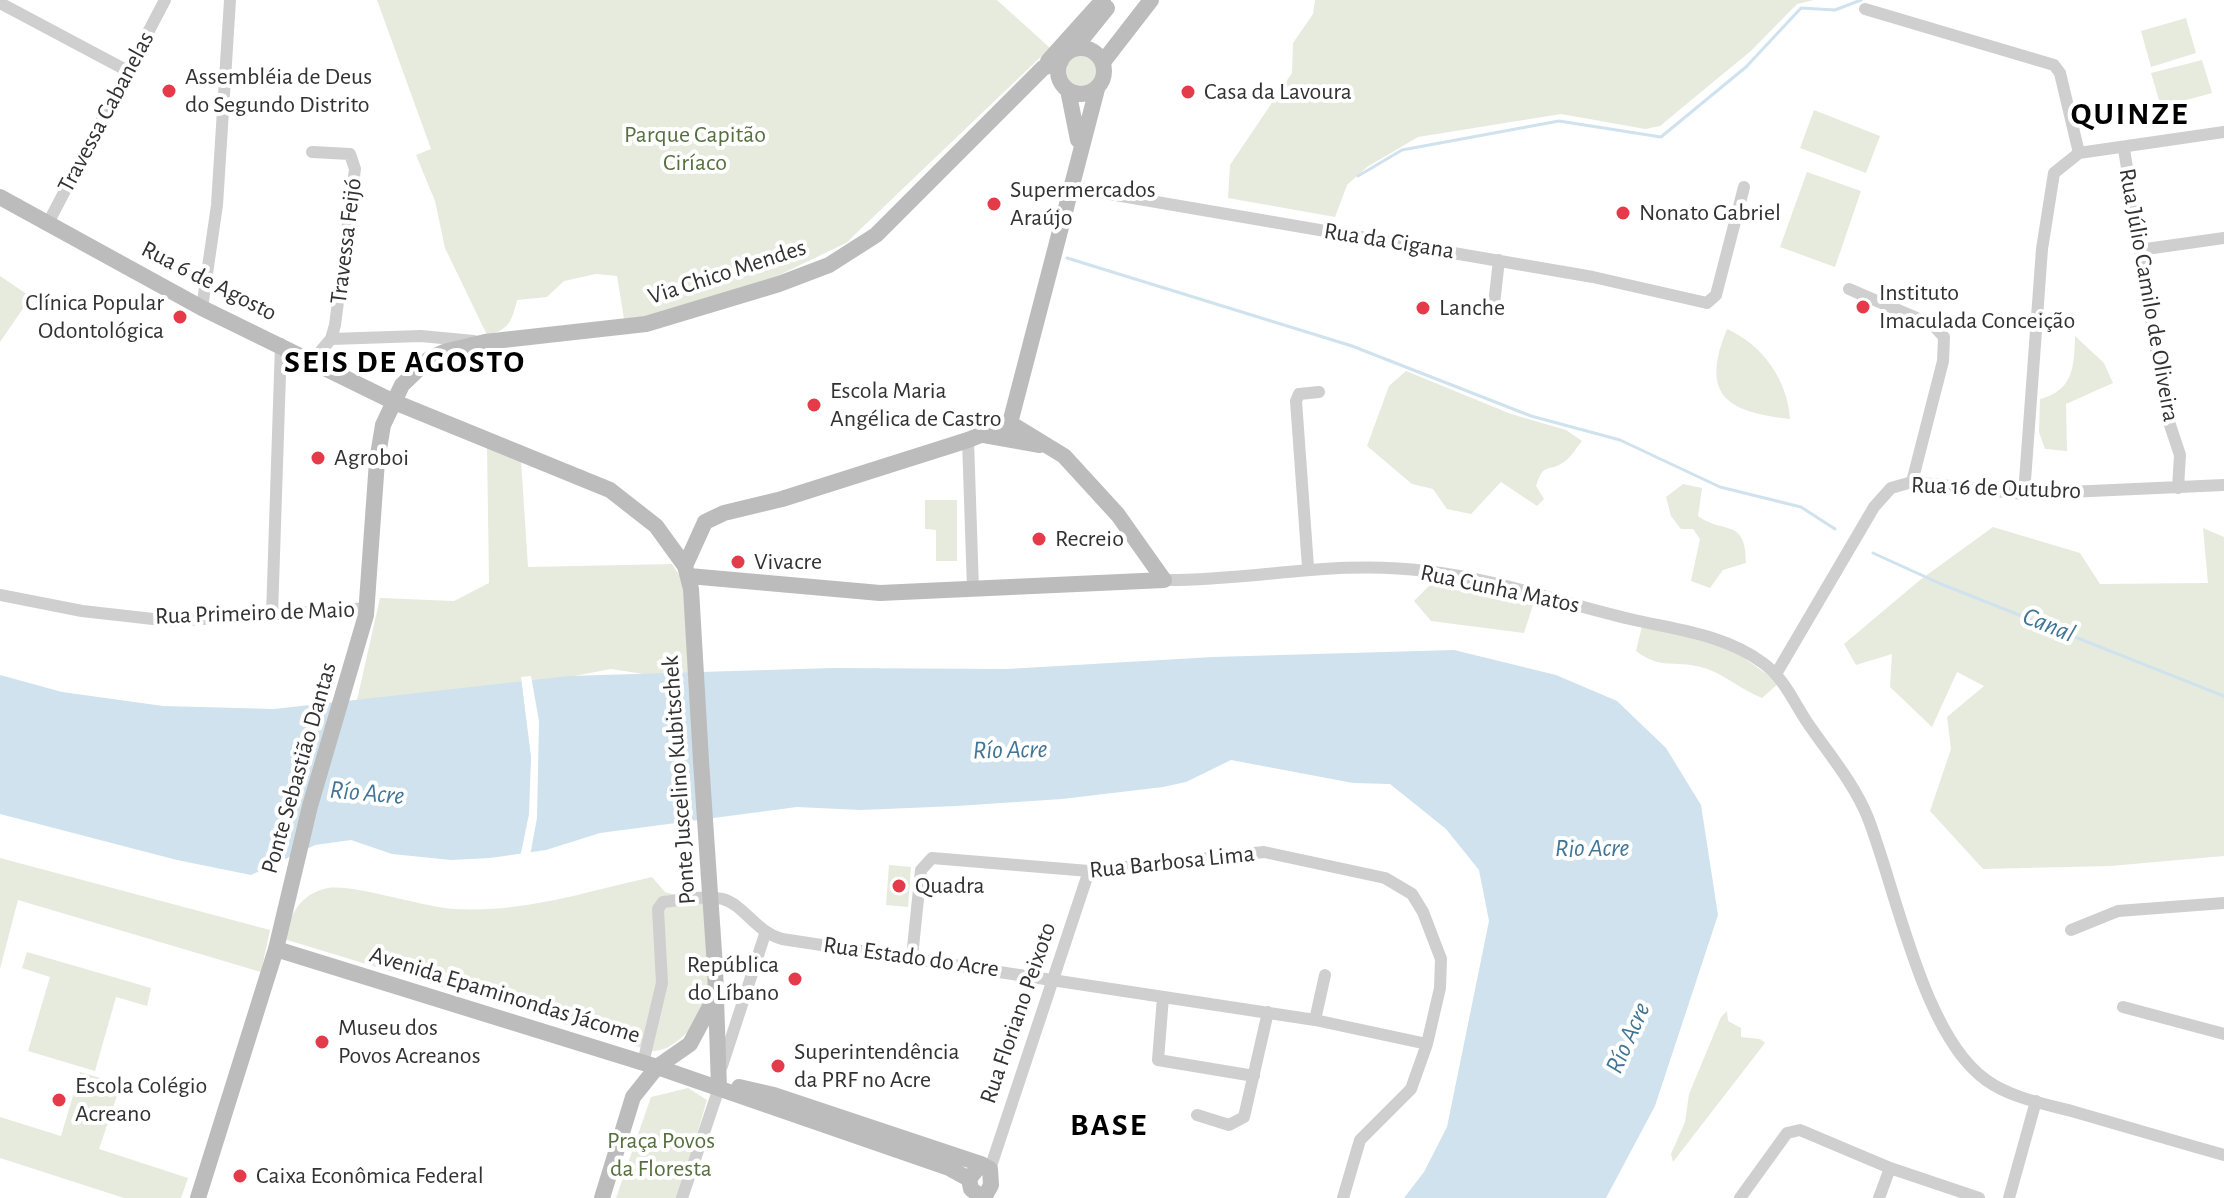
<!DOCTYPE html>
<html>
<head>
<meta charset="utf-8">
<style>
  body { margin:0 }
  canvas { display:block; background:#fff }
</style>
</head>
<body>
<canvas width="2224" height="1198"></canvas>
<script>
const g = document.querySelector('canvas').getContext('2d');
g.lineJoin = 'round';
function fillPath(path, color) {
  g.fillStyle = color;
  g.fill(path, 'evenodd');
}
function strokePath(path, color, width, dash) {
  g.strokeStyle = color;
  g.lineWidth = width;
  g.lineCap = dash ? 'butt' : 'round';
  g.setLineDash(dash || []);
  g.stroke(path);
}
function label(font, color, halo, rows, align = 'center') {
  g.font = font + ' "Alegreya Sans",sans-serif';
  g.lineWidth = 8;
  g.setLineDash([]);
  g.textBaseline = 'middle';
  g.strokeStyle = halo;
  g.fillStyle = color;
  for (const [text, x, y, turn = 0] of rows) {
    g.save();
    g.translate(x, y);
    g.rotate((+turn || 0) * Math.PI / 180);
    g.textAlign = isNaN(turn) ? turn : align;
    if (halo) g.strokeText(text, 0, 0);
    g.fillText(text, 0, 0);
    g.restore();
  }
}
const green = new Path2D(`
  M377,0H997L1050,48L846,243L742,293L625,325L617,276L596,274L564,281L547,297L517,300C512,321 509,330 487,335L445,248L435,201L416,155L431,149Z
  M1315,0H1814L1797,4L1752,50L1660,126L1645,129L1561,114L1418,137L1367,167L1347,185L1335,217L1228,198L1230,165L1292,73L1293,43L1313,14Z
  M2186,18L2196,53L2151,67L2141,31Z
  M1063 72a18 18 0 1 1 36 0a18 18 0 1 1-36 0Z
  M2202,60L2212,93L2161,107L2151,73Z
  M1814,110L1880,136L1866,173L1800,148Z
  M1807,172L1861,191L1835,267L1780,247Z
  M0,276L31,297L0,342Z
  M1727,329C1763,345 1788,381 1790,419C1726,412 1700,395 1727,329Z
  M2075,336L2104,363L2113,383L2066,404L2067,451L2045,449L2039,432L2040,399C2074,390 2074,366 2075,336Z
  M1406,371L1511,414L1566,430L1582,441C1577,447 1571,457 1564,462C1548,473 1544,461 1536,486L1544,499L1537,506L1501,482L1471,514L1447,509L1433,489L1412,484L1367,446L1389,386Z
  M487,447L521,460L528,567L672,564L683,581L689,681L611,669L542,682L357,700L380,598L454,601L489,583Z
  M1683,484L1702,488L1698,516C1724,535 1746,517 1746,563L1723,570L1710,588L1691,581L1700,539L1693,529H1681L1671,516L1666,497Z
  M925,500H957V561H936V530L925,529Z
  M1993,527L2080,553L2100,584L2208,583L2203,528L2224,537V856L2110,866L1983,869L1930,811L1951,749L1947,717L1984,686L1957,672L1932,727L1890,687L1892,654L1856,665L1844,644L1920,580Z
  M1430,585L1533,605L1524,633L1431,621L1414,601Z
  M1642,626L1726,645L1779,683L1762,698C1741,690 1722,672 1701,667C1673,660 1661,670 1636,651Z
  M0,858L270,930L261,972L18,900L0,969Z
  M889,865L911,867L908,907L886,905Z
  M652,877L665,892L706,904C708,952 722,1006 680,1039C671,1046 664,1051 652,1051L284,939C291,913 300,894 328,888C353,884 423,907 454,909C522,913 586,892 652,877Z
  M27,952L151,988L147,1006L116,997L95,1071L28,1051L50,977L22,968Z
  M1727,1011L1728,1021L1741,1028V1037L1760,1039L1765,1043L1673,1162L1671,1154L1685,1122L1689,1094L1721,1017Z
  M80,1072L121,1084L99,1149L188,1178L181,1198H124L0,1158V1117L61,1136Z
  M688,1088L707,1100L678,1198H616L651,1097Z`);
const water = new Path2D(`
  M1454,650L1556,675L1617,701L1666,748L1701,805L1718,915L1655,1106L1606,1198H1404L1424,1172L1447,1127L1489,921L1479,870L1446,829L1390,784L1353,783L1231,760L1186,782L1163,787L1062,799L956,806L861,810L797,807L600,833L546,850L490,858L451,860L392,854L351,840L315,845L251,875L177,860L0,814V675L62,692L163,706L274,709L569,676L833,668L1007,669L1213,657Z`);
const pier = new Path2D(`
  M531,676L539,721L537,818L530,856L520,858L529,814L531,757L521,677Z`);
const stream = new Path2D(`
  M1358,176L1402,150L1559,121L1661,137L1746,67L1801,8L1835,10L1861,0
  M1067,258L1352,346L1531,416L1620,440L1720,487L1801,507L1835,529
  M1873,553L1941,584L2224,696`);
const street = new Path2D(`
  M0,3L126,70
  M1865,9L2054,65L2060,73L2079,153
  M2124,149L2166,413L2180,455L2178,488
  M312,152L350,154L355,169L335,325L331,339L313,360
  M1069,187L1593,277L1707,303L1716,295L1744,187
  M47,225L165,0
  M2139,250L2224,238
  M1849,289L1933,325L1944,337L1943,361L1912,482
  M202,308L217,205L230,0
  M1493,313L1499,260
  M331,339L421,336L474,341
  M968,440L973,589
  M2024,494L2042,249L2054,173L2079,153L2224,132
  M1308,567L1296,401L1299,394L1319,392
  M1164,580C1253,581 1334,559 1426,571C1496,579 1562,603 1630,619C1676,630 1724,634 1763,663C1784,678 1793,701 1807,722C1828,753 1854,783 1868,818C1896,889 1923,1036 1986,1080C2011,1098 2045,1104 2075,1112C2124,1126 2174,1141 2224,1155
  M0,595L82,611L171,621L368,608
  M272,615L281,344
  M1776,674L1874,507L1891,488L1912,482L2024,494L2224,485
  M2071,930L2118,911L2224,903
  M912,957L921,870L932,858L1089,871L1264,852L1385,878L1412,894L1423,912L1441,959L1440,988L1427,1044L1411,1089L1360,1140L1343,1198
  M1163,997L1158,1060L1254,1076
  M2123,1007L2224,1034
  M1315,1020L1325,975
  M643,1063L662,983L658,909L663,902C681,900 705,895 723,899C744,905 756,932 782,939L1315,1020L1427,1044
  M722,1066L765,934
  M1197,1115L1229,1125L1244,1117L1268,1012
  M990,1169L1089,871
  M682,1198L719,1088
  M1740,1198L1787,1133L1800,1130L1890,1168L1979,1198
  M1879,1198L1890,1168
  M2009,1198L2036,1101`);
const secondary = new Path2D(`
  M1058 71a23 23 0 1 1 46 0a23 23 0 1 1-46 0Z
  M1074,49L1107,8
  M1048,61L1103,0
  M1103,62L1151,0
  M1068,90L1078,140
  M0,197L202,308L392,401L610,490L656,526L685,566
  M1010,423L1097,89
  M1010,423L1064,456L1118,515L1164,580
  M984,435L1040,445
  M689,576L880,593L1164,580
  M701,761L691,589L685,566L705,522L724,513L782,499L968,440L1010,423
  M276,949L657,1067L949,1168L969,1179
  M715,967L719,1088
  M739,1087L774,1095L981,1164
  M981,1164L990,1169L991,1185L985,1196H980L971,1189L969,1179Z
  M198,1198L276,949L310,806L366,615L377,461L383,425L402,385L429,359L444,352L485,342L646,324L779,284L829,265L876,235L1043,68L1061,61
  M602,1198L633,1097L657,1067L690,1044L715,997`);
const secondaryBridge = new Path2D(`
  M701,761L715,967`);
const markers = [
  [169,91,8,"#e43a49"],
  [1188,92,8,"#e43a49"],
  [994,204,8,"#e43a49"],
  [1623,213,8,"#e43a49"],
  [1863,307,8,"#e43a49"],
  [1423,308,8,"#e43a49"],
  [180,317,8,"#e43a49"],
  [814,405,8,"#e43a49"],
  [318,458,8,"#e43a49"],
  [1039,539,8,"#e43a49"],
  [738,562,8,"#e43a49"],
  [899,886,8,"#e43a49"],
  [795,979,8,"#e43a49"],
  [322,1042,8,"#e43a49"],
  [778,1066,8,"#e43a49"],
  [59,1100,8,"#e43a49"],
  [240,1176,8,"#e43a49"]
];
const poiNames = [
  ["Assembléia de Deus",185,77],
  ["do Segundo Distrito",185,105],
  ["Casa da Lavoura",1204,92],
  ["Supermercados",1010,190],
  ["Araújo",1010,218],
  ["Nonato Gabriel",1639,213],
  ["Instituto",1879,293],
  ["Imaculada Conceição",1879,321],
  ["Clínica Popular",164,303,"right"],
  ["Odontológica",164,331,"right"],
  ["Lanche",1439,308],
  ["Escola Maria",830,391],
  ["Angélica de Castro",830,419],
  ["Agroboi",334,458],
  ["Recreio",1055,539],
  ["Vivacre",754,562],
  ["Quadra",915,886],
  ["República",779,965,"right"],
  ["do Líbano",779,993,"right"],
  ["Museu dos",338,1028],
  ["Povos Acreanos",338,1056],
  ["Superintendência",794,1052],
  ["da PRF no Acre",794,1080],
  ["Escola Colégio",75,1086],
  ["Acreano",75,1114],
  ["Caixa Econômica Federal",256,1176]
];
const streetNames = [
  ["Travessa Cabanelas",106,112,-62],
  ["Travessa Feijó",346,241,-83],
  ["Rua da Cigana",1389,241,9],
  ["Via Chico Mendes",727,272,-18],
  ["Rua 6 de Agosto",209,281,27],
  ["Rua Júlio Camilo de Oliveira",2149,295,80],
  ["Rua 16 de Outubro",1996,488,2],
  ["Rua Cunha Matos",1500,589,12],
  ["Rua Primeiro de Maio",255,613,-2],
  ["Ponte Sebastião Dantas",299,768,-74],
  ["Ponte Juscelino Kubitschek",679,780,-94],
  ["Rua Barbosa Lima",1172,862,-6],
  ["Rua Estado do Acre",911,957,8],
  ["Avenida Epaminondas Jácome",505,995,17],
  ["Rua Floriano Peixoto",1018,1013,-71]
];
const parkNames = [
  ["Parque Capitão",695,135],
  ["Ciríaco",695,163],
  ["Praça Povos",661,1141],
  ["da Floresta",661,1169]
];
const waterNames = [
  ["Canal",2049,625,22],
  ["Río Acre",1010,750,-1],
  ["Río Acre",367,793,5],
  ["Rio Acre",1592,848],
  ["Río Acre",1628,1038,-66]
];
const districtNames = [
  ["QUINZE",2130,114],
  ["SEIS DE AGOSTO",405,362],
  ["BASE",1109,1125]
];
fillPath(green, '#e6ebde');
fillPath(water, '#cfe2ed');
fillPath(pier, '#fff');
strokePath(stream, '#cfe2ed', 3);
strokePath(street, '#cfcfcf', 12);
strokePath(secondary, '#bcbcbc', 16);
strokePath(secondaryBridge, '#bcbcbc', 16);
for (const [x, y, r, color] of markers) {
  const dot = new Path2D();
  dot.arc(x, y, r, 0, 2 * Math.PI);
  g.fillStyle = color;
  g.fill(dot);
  strokePath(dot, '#fff', 3);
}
label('24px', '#323232', '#fff', poiNames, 'left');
label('24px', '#323232', '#fff', streetNames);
label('24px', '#566f3f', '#fff', parkNames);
label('italic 26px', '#407595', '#fff', waterNames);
g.letterSpacing = '2px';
label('bold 32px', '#000', '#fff', districtNames);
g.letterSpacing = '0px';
</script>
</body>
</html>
